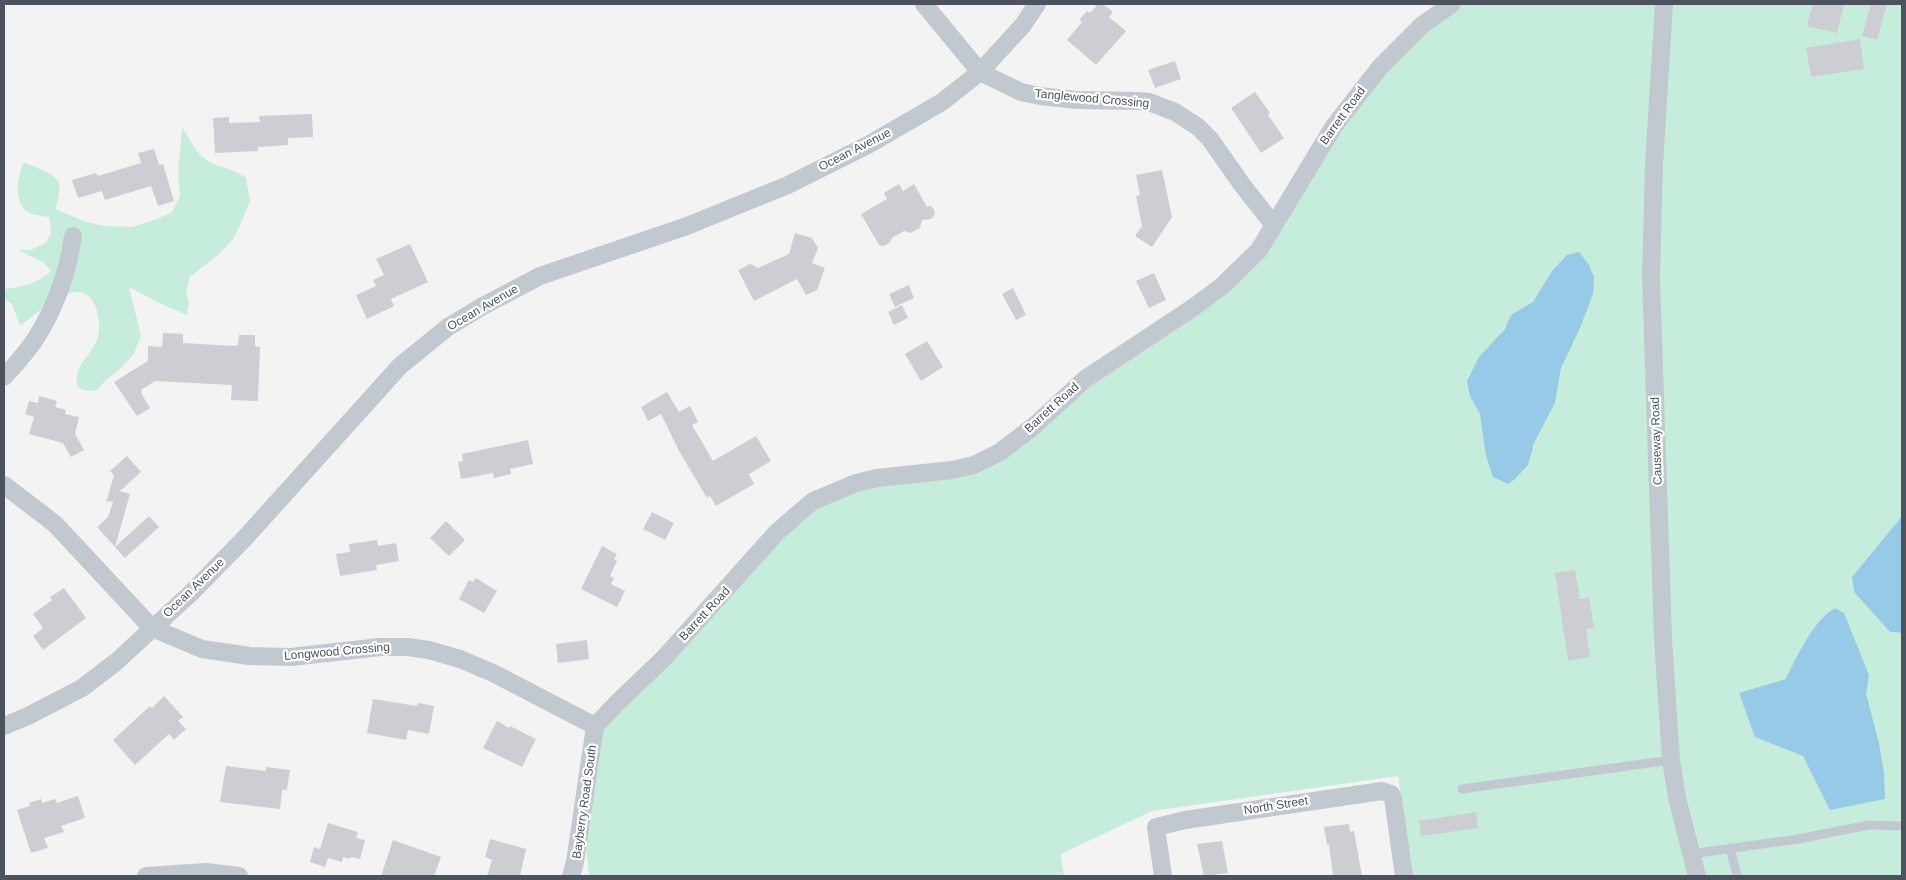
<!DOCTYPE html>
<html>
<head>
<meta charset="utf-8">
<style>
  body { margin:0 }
  #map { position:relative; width:1906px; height:880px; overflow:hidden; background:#f4f3f3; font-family:Helvetica,sans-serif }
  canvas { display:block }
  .frame { position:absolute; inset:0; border:5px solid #4c535f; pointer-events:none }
</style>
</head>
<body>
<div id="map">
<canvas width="1906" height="880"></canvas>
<div class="frame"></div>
</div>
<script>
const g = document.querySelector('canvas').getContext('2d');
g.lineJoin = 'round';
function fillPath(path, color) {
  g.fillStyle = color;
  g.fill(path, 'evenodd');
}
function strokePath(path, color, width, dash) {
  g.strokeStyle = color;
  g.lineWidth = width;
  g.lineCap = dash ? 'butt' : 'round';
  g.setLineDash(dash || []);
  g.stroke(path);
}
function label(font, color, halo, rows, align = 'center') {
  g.font = font + ' Helvetica,sans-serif';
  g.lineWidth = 4.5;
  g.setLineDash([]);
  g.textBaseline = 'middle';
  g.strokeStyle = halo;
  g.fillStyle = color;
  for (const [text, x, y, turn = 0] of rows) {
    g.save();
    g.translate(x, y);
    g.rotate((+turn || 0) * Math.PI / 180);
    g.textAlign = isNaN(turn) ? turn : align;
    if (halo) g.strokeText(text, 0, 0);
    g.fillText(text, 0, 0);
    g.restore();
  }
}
const green = new Path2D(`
  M1458,4H1902V516L1852,577L1854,592L1890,632L1902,633V876H1411L1398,776L1152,811L1061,854L1064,876H589L582,808L601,728L813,501L974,465L1241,268L1301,180L1422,25Z
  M182,127C190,140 198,157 213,164C226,169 233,169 246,178L250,201L242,221L233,239L219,254L190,277L186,292L189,302L187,315L159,303L129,287L141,336L134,354L119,370L106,380L97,390L88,391L78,388C69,361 103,354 99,322C98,314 97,308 92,300C76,275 37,315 20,325L12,304L4,299V289C22,287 37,284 51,271L43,262L18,250H31L47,242L51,232L49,217C42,216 31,215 25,210C13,197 19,177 23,162C52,175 68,174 55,209L86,222L104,226L132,227L157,219L172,212L180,196L178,174Z`);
const water = new Path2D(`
  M1579,252L1589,265L1594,277L1593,294L1580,328L1561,368L1555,403L1534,443L1528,465L1515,479L1508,484L1493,477L1486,456L1480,414L1470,396L1467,381L1479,357L1505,329L1511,315L1533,302L1552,271L1567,255Z
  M1902,516V633L1890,632L1854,592L1852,577Z
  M1835,608L1844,613L1869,675L1866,694L1879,743L1884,773L1885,799L1830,810L1803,756L1755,737L1739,693L1786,679C1795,659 1815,618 1835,608Z`);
const building = new Path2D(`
  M1098,4H1103L1113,12L1109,17L1126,31L1096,65L1067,40L1082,22L1079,20L1087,11L1090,13Z
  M1813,4H1844L1837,33L1807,26Z
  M1871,4H1887L1877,40L1862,36Z
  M1860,39L1864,69L1811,77L1806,48Z
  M1175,61L1181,79L1155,88L1148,70Z
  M1255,92L1270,113L1268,115L1284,138L1261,153L1231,108Z
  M312,114L313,137L288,138V145L258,147V151L215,153L213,118L229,117V123L260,122L259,116Z
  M154,149L159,165L163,164L174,201L158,206L151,186L105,200L102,191L78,198L72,180L96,173L98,176L141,163L138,153Z
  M1162,170L1172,217L1152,247L1135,236L1142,226L1136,196L1140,195L1136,175Z
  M899,184L903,191L914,184L927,207L930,206L934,209L935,214L931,219L922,220L920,228L910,233L904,231L892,238L890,242L884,246L879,245L861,214L887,199L884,193Z
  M795,233L812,238L818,248L812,263L825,268L817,290L806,295L797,279L754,301L738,270L750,264L758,268L789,254Z
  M410,244L428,282L391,299L394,306L367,319L356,295L376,286L373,280L384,275L376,259Z
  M1154,273L1166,300L1149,308L1136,281Z
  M909,285L914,298L895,307L889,294Z
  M1013,288L1026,315L1016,320L1002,294Z
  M902,305L908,318L894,325L888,312Z
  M163,333L183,334V343L234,346L238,345L239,335H255V346L260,347L258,401L231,400L232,385L155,381L141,390L142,392L141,393L150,408L137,416L114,382L148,361V346L162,347Z
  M927,341L943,367L921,381L905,354Z
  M667,392L679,412L690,406L698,422L692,425L713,461L756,436L771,461L749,474L754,484L716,506L710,496L707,498L679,451L661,414L648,421L641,407Z
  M39,396L57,401L55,407L66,410L65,414L79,417L75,434L84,450L71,457L63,443L29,434L34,417L25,414L29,401L38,403Z
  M528,440L533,464L510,469L511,474L494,478L493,473L461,479L458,462L463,461L462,454Z
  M127,456L141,472L120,491L130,494L115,547L97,527L108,517L113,502L108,501L106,503L114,475L110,471Z
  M652,512L674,523L665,540L643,529Z
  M149,516L159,527L125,558L115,547Z
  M446,521L465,540L449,556L430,538Z
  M377,540L378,546L396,543L399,561L376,565L377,570L340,576L336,554L350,552L349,544Z
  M602,546L617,554L614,559L617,561L610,576L614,578L611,584L625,591L617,607L581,589Z
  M1575,570L1580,599L1589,597L1594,628L1586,629L1590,657L1568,661L1555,573Z
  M476,578L497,591L484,613L459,599L469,580L473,582Z
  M64,588L86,618L43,650L33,636L43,628L33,614L52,600L50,597Z
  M587,640L589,659L558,663L556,644Z
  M164,696L183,717L178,721L186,729L174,740L169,734L135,765L113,740L150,706L152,708Z
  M373,699L417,706L418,703L434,706L429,734L408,730L406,740L367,733Z
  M497,721L509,728L510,726L536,739L522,767L483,748Z
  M226,766L266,771V767L290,770L287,790H282L280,809L220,802Z
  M78,796L85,818L61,826L64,832L44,838L48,848L31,853L17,810L30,806L29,803L41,799L42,803L55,799L57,803Z
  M1476,812L1478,828L1421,836L1419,821Z
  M328,823L358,832L356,838L365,840L360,859L351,857L350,859L343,857L342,862L328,858L325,867L310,862L314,847L320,849Z
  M1349,824L1350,832L1354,831L1362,876H1333L1329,844L1327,845L1324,827Z
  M490,839L526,849L520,876H487L492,860L485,857Z
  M393,840L441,857L434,876H381Z
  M1222,841L1228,873L1204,876L1197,844Z`);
const lane = new Path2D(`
  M1462,789L1671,760
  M1730,848L1737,876
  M1691,854L1798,839L1869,825L1902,826`);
const street = new Path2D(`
  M924,4L980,72L1021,92L1040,96L1076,100L1138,101L1149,102L1175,112L1198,127L1210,139L1243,186L1273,224
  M1664,4L1654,165L1651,276L1663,639L1671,760L1677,798L1697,876
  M4,377C15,365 27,352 36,338C55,308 68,271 73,236
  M4,485L55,524L152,628L202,649L249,656L291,657L380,647H407L429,650L460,659L493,673L595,726
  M4,726L28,716L82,688L116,662L191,593L244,539L400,366L448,327L483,306L540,276L687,226L788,185L868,145L942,102L980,72L1023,25L1037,4
  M595,726L619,701L664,658L777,532L813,501L856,483L877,478L952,470L974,465L1000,452L1034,426L1085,379L1191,309L1221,287L1259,250L1334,126L1381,66L1422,25L1452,4
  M146,876L206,872L239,876
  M571,876L575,862L595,726
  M1163,876L1156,827L1185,820L1382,791L1391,794L1393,798L1404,876`);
const streetNames = [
  ["Tanglewood Crossing",1092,99,5],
  ["Barrett Road",1343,116,-54],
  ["Ocean Avenue",855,150,-27],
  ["Ocean Avenue",483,308,-30],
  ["Barrett Road",1052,408,-42],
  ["Causeway Road",1657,441,-92],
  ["Ocean Avenue",194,588,-44],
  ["Barrett Road",705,614,-47],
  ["Longwood Crossing",337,652,-5],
  ["Bayberry Road South",585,802,-82],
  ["North Street",1276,806,-9]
];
fillPath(green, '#c6eddb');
fillPath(water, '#97cae6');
fillPath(building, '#cdced4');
strokePath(lane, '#c2c8d0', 9);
strokePath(street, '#c2c8d0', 18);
label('12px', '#4c535f', '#fff', streetNames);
</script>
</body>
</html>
